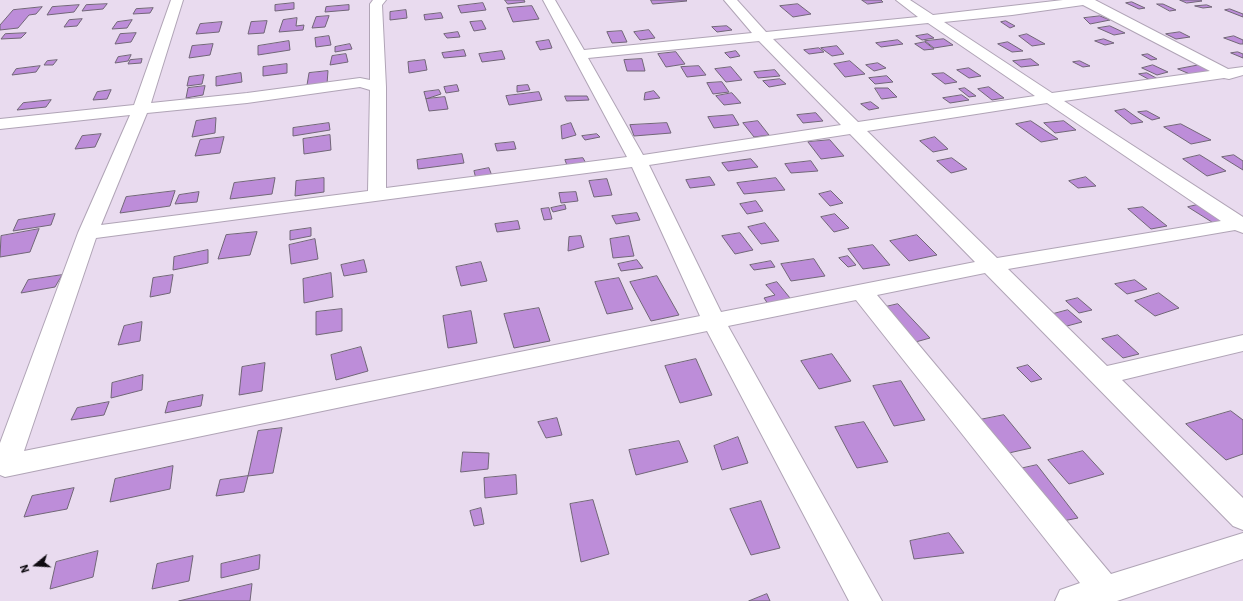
<!DOCTYPE html>
<html>
<head>
<meta charset="utf-8">
<style>
  body { margin:0 }
  #map { position:relative; width:1243px; height:601px; overflow:hidden; background:#e9dbef; font-family:"IBM Plex Sans",sans-serif }
  canvas { display:block }
  .north { position:absolute; left:16px; top:545px; width:40px; height:40px; -webkit-text-stroke:3px #e9dbef; paint-order:stroke; rotate:252deg; font-size:11px; font-weight:700; line-height:16px; text-align:center; color:#0f0b11 }
  .north::after { content:''; display:block; margin:auto; width:14px; height:18px; background:#0f0b11; clip-path:polygon(50% 0,100% 100%,50% 72%,0 100%) }
</style>
</head>
<body>
<div id="map">
<canvas width="1243" height="601"></canvas>
<div class="north">N</div>
</div>
<script>
const g = document.querySelector('canvas').getContext('2d');
g.lineJoin = 'round';
function fillPath(path, color) {
  g.fillStyle = color;
  g.fill(path, 'evenodd');
}
function strokePath(path, color, width, dash) {
  g.strokeStyle = color;
  g.lineWidth = width;
  g.lineCap = dash ? 'butt' : 'round';
  g.setLineDash(dash || []);
  g.stroke(path);
}
const building = new Path2D(`
  M505,0H524L525,2L508,4Z
  M651,0H686L687,1L653,4Z
  M862,0H881L883,2L868,4Z
  M1180,0H1200L1202,1L1187,3Z
  M1132,2L1145,8L1139,9L1126,3Z
  M294,3V9L275,11V5Z
  M483,3L486,10L461,13L458,6Z
  M107,4L103,9L82,11L86,5Z
  M798,4L811,14L793,17L780,6Z
  M1157,4H1163L1176,10L1170,11Z
  M79,5L74,12L47,15L52,7Z
  M349,5V10L325,12L326,7Z
  M1207,5L1212,7L1203,8L1195,6Z
  M532,6L539,19L513,22L507,8Z
  M42,7L36,14L29,15L18,28L0,30V25L13,10Z
  M153,8L150,13L133,14L136,9Z
  M1230,9L1243,14V17L1225,10Z
  M406,10L407,18L390,20V12Z
  M441,13L443,18L425,20L424,15Z
  M329,16L325,27L312,28L316,17Z
  M1100,16L1110,20L1090,24L1084,18Z
  M297,18L296,26L304,25L303,30L279,32L283,20Z
  M82,19L77,26L64,27L69,20Z
  M132,20L127,28L112,29L117,22Z
  M267,21L264,33L248,34L251,22Z
  M482,21L486,29L474,31L470,22Z
  M1006,21L1015,26L1010,28L1001,22Z
  M222,22L219,32L196,34L200,24Z
  M727,26L732,30L717,32L712,27Z
  M1110,26L1125,33L1114,35L1098,28Z
  M649,30L655,38L640,40L634,32Z
  M622,31L627,42L612,43L607,32Z
  M458,32L460,37L447,38L444,34Z
  M1180,32L1190,37L1176,39L1166,34Z
  M26,33L21,38L1,39L5,34Z
  M136,33L131,42L115,44L120,34Z
  M928,34L934,38L922,40L916,36Z
  M1027,34L1045,44L1032,46L1019,36Z
  M329,36L331,45L316,47L315,38Z
  M1234,36L1243,40V44H1240L1224,38Z
  M944,39L953,45L934,48L925,41Z
  M1104,39L1114,43L1105,45L1095,41Z
  M549,40L552,48L540,50L536,42Z
  M898,40L903,44L881,47L876,43Z
  M289,41L290,50L258,55V46Z
  M925,42L934,49L924,50L915,44Z
  M1008,42L1023,51L1012,52L998,44Z
  M213,44L210,55L189,58L192,46Z
  M350,44L352,49L335,52V47Z
  M837,46L844,54L832,56L821,48Z
  M819,48L824,52L809,54L804,50Z
  M464,50L466,56L444,58L442,53Z
  M502,51L505,59L482,62L479,54Z
  M736,51L740,56L730,58L725,53Z
  M676,52L685,64L666,67L658,54Z
  M1238,52L1243,54V58L1231,53Z
  M346,54L348,62L330,65L332,56Z
  M1148,54L1157,59L1151,60L1142,55Z
  M131,55L128,61L115,63L118,57Z
  M142,59L141,63L128,64L130,60Z
  M642,59L645,71H627L624,60Z
  M1031,59L1039,65L1021,67L1013,61Z
  M57,60L53,65H44L47,61Z
  M425,60L427,70L409,73L408,62Z
  M850,61L865,74L845,77L834,64Z
  M1080,61L1090,66L1083,67L1073,62Z
  M878,63L886,68L874,71L866,65Z
  M287,64V73L263,76V67Z
  M1153,65L1168,72L1157,75L1142,68Z
  M1199,65L1214,72L1192,75L1178,69Z
  M40,66L36,72L12,75L16,69Z
  M699,66L706,75L687,77L681,67Z
  M731,67L742,80L726,82L715,69Z
  M969,68L981,76L969,78L957,70Z
  M775,70L780,76L758,78L754,72Z
  M328,71L327,84L307,85L309,73Z
  M241,73L242,82L216,86V77Z
  M944,73L957,82L945,84L932,74Z
  M1147,73L1158,79L1150,80L1139,74Z
  M204,75L202,84L187,86L189,77Z
  M887,76L893,82L875,84L869,78Z
  M780,79L786,84L769,87L763,81Z
  M722,82L729,92L713,94L707,83Z
  M457,85L459,91L446,93L444,87Z
  M528,85L530,90L517,92V86Z
  M205,86L203,95L186,98L188,88Z
  M989,87L1004,98L992,100L978,89Z
  M875,88H888L897,97L882,99Z
  M965,88L976,96L969,97L959,89Z
  M111,90L107,99L93,100L97,92Z
  M439,90L441,94L426,99L424,92Z
  M654,91L660,98L644,100L645,93Z
  M539,92L542,100L509,105L506,96Z
  M732,93L741,103L724,105L716,96Z
  M962,95L969,100L950,103L943,98Z
  M565,96H587L589,100L567,101Z
  M445,97L448,109L429,111L426,99Z
  M51,100L46,107L17,110L23,103Z
  M871,102L879,108L869,110L861,104Z
  M1125,109L1143,122L1131,124L1115,111Z
  M1147,111L1160,118L1152,120L1138,112Z
  M816,113L823,121L803,123L797,115Z
  M733,115L739,125L714,128L708,117Z
  M216,118L215,133L192,137L196,121Z
  M758,121L769,135L754,137L743,123Z
  M1031,121L1058,139L1041,142L1016,124Z
  M1064,121L1076,130L1055,133L1044,123Z
  M329,123L330,130L293,136V128Z
  M571,123L576,135L562,139L561,126Z
  M667,123L671,133L634,136L630,125Z
  M1181,124L1211,140L1191,144L1164,127Z
  M101,134L95,147L75,149L82,136Z
  M597,134L600,137L585,140L582,136Z
  M330,135L331,150L304,154L303,139Z
  M224,137L220,153L195,156L200,140Z
  M935,137L948,149L933,152L920,141Z
  M830,140L844,156L821,159L808,142Z
  M514,142L516,149L497,151L495,144Z
  M462,154L464,163L418,169L417,160Z
  M1200,155L1226,171L1207,176L1183,159Z
  M1234,155L1243,161V170L1222,157Z
  M583,158L587,165L568,168L565,160Z
  M952,158L967,169L951,173L937,161Z
  M751,159L758,167L728,171L722,163Z
  M811,161L818,171L791,173L785,164Z
  M489,168L492,176L476,179L474,171Z
  M710,177L715,185L690,188L686,180Z
  M1086,177L1096,186L1078,188L1069,181Z
  M275,178L272,194L230,199L234,183Z
  M324,178V192L295,196L296,181Z
  M776,178L785,190L744,194L737,183Z
  M607,179L612,195L594,197L589,181Z
  M175,191L170,206L120,213L126,197Z
  M831,191L843,203L830,206L819,194Z
  M199,192L197,202L175,204L179,195Z
  M576,192L578,201L561,203L559,193Z
  M756,201L763,211L747,214L740,204Z
  M1201,204L1228,221L1215,224L1188,207Z
  M565,205L566,209L553,212L551,208Z
  M1143,207L1167,226L1151,229L1128,209Z
  M549,208L552,219L544,220L541,209Z
  M637,213L640,220L616,224L612,216Z
  M55,214L51,225L13,231L18,220Z
  M835,214L849,228L834,232L821,217Z
  M518,221L520,229L497,232L495,224Z
  M765,223L779,241L761,244L748,227Z
  M311,228V236L290,240V231Z
  M39,229L30,252L0,257L1,236Z
  M257,232L250,255L218,259L226,235Z
  M740,233L753,250L735,254L722,236Z
  M917,235L937,255L909,261L890,241Z
  M581,236L584,247L568,251L569,237Z
  M629,236L634,256L613,258L610,239Z
  M315,239L318,259L291,264L289,245Z
  M873,245L890,265L863,269L848,249Z
  M208,250V263L173,270L174,257Z
  M848,256L856,265L848,267L839,258Z
  M814,259L825,276L791,281L781,264Z
  M364,260L367,272L344,276L341,265Z
  M637,260L643,268L621,271L618,264Z
  M771,261L775,267L754,270L750,265Z
  M481,262L487,281L461,286L456,267Z
  M331,273L333,297L304,303L303,279Z
  M62,275L55,287L21,293L28,280Z
  M173,275L170,293L150,297L153,278Z
  M657,276L679,315L651,321L630,282Z
  M619,278L633,309L607,314L595,282Z
  M1135,280L1147,289L1127,294L1115,284Z
  M777,282L790,298L768,304L764,298L775,295L766,285Z
  M1159,293L1179,308L1155,316L1135,301Z
  M1078,298L1092,310L1079,313L1066,301Z
  M898,304L930,338L912,343L881,308Z
  M539,308L550,341L514,348L504,314Z
  M342,309V331L316,335V312Z
  M1068,310L1082,322L1067,326L1053,314Z
  M471,311L477,343L448,348L443,316Z
  M142,322L140,341L118,345L124,326Z
  M1118,335L1139,354L1123,358L1102,339Z
  M361,347L368,371L336,380L331,355Z
  M832,354L851,381L819,389L801,361Z
  M696,359L712,395L680,403L665,366Z
  M265,363L262,391L239,395L242,367Z
  M1028,365L1042,379L1031,382L1017,368Z
  M143,375L142,390L111,398L112,383Z
  M901,381L925,420L894,426L873,386Z
  M203,395L201,406L165,413L168,402Z
  M109,402L104,415L71,420L77,408Z
  M1231,411L1243,420V454L1226,460L1186,424Z
  M1004,415L1031,448L1000,455L974,421Z
  M557,418L562,435L546,438L538,422Z
  M864,422L888,462L857,468L835,427Z
  M282,428L273,473L248,476L258,431Z
  M738,437L748,463L722,470L714,446Z
  M679,441L688,462L636,475L629,450Z
  M1083,451L1104,474L1069,484L1048,460Z
  M463,452L489,453L488,469L461,472Z
  M1037,465L1078,518L1058,522L1019,469Z
  M173,466L170,489L110,502L115,479Z
  M516,475L517,494L485,498L484,478Z
  M248,476L244,492L216,496L220,480Z
  M74,488L67,509L24,517L32,496Z
  M593,500L609,554L581,562L570,504Z
  M761,501L780,548L751,555L730,509Z
  M481,508L484,524L474,526L470,511Z
  M949,533L964,553L914,559L910,541Z
  M98,551L93,577L50,589L56,562Z
  M260,555L259,569L221,578V564Z
  M193,556L189,581L152,589L157,564Z
  M252,584L250,601H179Z
  M767,594L770,601H749Z`);
const minor = new Path2D(`
  M171,0H183L151,103L247,93L360,78L370,80V4L373,0H386L382,5L386,87V188L627,157L543,0H555L584,50L752,33L724,0H737L766,32L918,17L896,0H910L933,15L1063,0H1095L1228,69L1243,67V75L1229,79L1224,78L1064,101L1243,217V233L1235,230L1008,269L1107,366L1243,335V351L1122,380L1243,498V530L1233,526L985,273L877,295L1111,574L1243,533V559L1117,601H1055L1060,590L1080,583L856,300L728,326L882,601H849L707,331L5,477L0,475V443L78,233L130,115L0,129V119L134,105ZM1083,5L1210,71L1052,93L944,22L1012,15ZM928,23L1035,96L858,122L773,39ZM759,41L841,125L643,155L588,58ZM360,87L370,90L368,191L101,225L147,113L247,103ZM1047,103L1221,221L997,258L867,131ZM850,134L975,262L721,312L649,165ZM632,167L700,316L24,451L96,238Z`);
fillPath(building, '#bd8dd9');
strokePath(building, '#716677', 1);
strokePath(minor, '#b0a4b6', 2);
fillPath(minor, '#fff');
</script>
</body>
</html>
